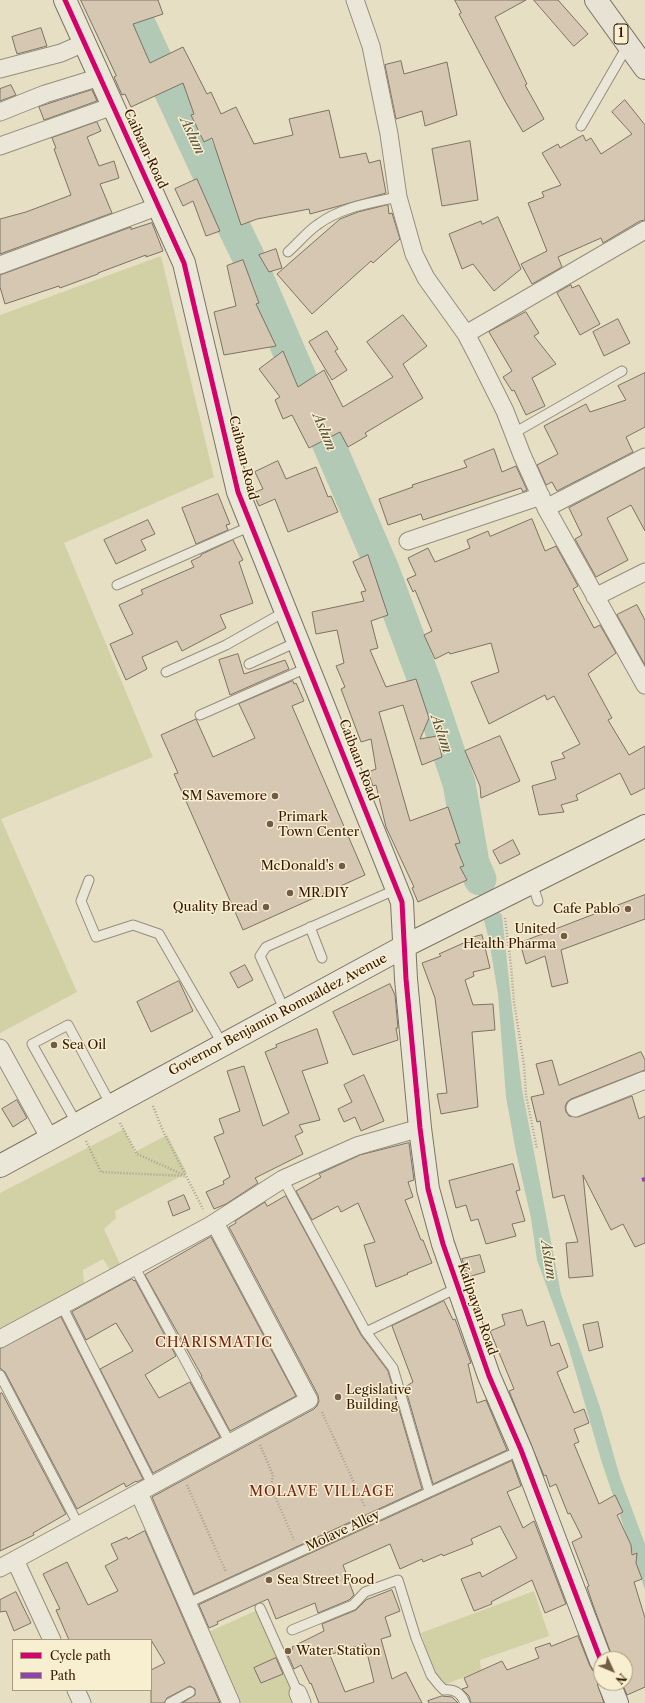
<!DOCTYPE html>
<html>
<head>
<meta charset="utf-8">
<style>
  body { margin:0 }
  #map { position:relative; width:645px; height:1703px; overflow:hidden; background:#e7dfc4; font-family:"Libre Caslon Text",serif }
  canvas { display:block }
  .legend { position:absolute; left:12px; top:1639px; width:140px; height:52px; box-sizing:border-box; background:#f8efd0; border:1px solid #aa987e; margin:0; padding:5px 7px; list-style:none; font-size:12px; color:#351602 }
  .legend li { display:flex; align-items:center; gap:8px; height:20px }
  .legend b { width:20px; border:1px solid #aa987e }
  .north { position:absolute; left:593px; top:1651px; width:40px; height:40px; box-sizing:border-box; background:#f8efd0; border:1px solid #aa987e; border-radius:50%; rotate:134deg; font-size:11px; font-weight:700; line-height:16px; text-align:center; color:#351602 }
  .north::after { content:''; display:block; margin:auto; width:14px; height:18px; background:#735c46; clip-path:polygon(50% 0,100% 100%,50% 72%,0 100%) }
</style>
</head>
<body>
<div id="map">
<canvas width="645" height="1703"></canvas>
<ul class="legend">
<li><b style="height:5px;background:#d6006c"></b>Cycle path</li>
<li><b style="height:5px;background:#8e44ad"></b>Path</li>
</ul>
<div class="north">N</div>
</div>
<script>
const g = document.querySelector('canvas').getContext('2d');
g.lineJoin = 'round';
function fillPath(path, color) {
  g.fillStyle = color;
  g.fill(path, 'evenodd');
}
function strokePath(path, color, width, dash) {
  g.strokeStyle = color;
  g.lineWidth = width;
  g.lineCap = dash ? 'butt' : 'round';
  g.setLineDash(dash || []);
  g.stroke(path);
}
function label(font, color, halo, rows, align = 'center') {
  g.font = font + ' "Libre Caslon Text",serif';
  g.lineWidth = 3;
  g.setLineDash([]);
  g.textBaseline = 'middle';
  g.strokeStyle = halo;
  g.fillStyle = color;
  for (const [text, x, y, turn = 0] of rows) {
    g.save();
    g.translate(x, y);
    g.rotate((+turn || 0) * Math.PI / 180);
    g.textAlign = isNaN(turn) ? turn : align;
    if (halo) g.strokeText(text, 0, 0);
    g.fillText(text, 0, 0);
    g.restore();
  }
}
const green = new Path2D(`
  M161,256L214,477L64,543L153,757L1,819L77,992L0,1033V315Z
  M124,1129L135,1152L167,1135L187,1173L115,1211L116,1218L104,1229L120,1264L110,1270L103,1259L83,1270L84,1284L0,1328V1193Z
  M534,1591L549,1636L480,1660L481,1670L444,1685L433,1673L421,1633Z
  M262,1608L299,1703H237L206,1633Z`);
const water = new Path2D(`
  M498,911L502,915L512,1008L522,1089L561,1294L600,1407L620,1477L645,1544V1590L602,1463L567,1342L537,1260L531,1218L516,1152L506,1097L498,994L489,940L484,920Z`);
const river = new Path2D(`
  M128,0L228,215L247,254L383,570L426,685L459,783L473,863L480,879`);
const building = new Path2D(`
  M81,0H158L163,14L133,24L150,63L183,47L207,94L211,92L221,114L236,107L254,144L293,135L289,119L329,110L340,158L366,153L369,163L380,160L386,193L310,214L309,209L257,219L241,225L212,138L204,142L191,115L194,114L183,83L131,107L125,94L122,95L114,77L116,76Z
  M455,0H526L495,17L527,84L525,85L544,119L523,132L505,101L459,14L461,13Z
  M534,0H558L588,34L574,46Z
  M41,28L47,46L17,54L12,37Z
  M401,61L404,74L447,62L457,115L425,126L422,111L396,119L385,65Z
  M11,85L16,95L0,101V89Z
  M92,90L97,101L44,120L39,107Z
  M625,100L645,125V220L640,221L603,243L601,238L558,257L562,267L532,284L521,264L547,251L528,203L544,197L542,192L561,185L542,153L558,144L560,148L583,135L586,141L591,138L601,154L632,134L612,112Z
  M97,122L101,131L87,137L99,166L114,161L119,178L100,184L112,213L0,254V219L26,212L71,195L54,149L56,148L52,138Z
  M470,141L478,200L442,206L432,149Z
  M197,179L220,231L206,236L193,201L183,206L175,189Z
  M388,205L389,214L392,213L400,239L373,263L371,261L312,314L277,274L340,219L358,212Z
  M498,217L521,269L494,291L473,264L462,269L449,234L481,221L482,224Z
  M152,223L163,251L146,257V255L98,273V274L60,288L59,286L5,304L0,287V275L131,227V229Z
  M276,249L282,268L269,272L259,255Z
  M243,260L259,303L256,304L276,346L224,355L214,312L236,306L227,266Z
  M571,285L572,288L579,285L600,324L580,335L557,293Z
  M526,312L539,333L534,336L556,364L532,378L545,406L526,415L514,390L512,391L503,377L512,371L489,332Z
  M403,315L427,346L403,364L423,398L365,433L367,436L348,447L340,432L309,448L292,415L283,419L275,400L280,397L259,369L283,351L298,387L324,370L343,407L393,377L367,342Z
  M618,319L630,343L604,356L593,332Z
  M327,331L338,349L335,351L347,370L332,380L309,342Z
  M645,373V427L626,437L633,452L557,491L552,482L546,485L537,465L558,454L544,426L586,404L590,412L626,400L618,386Z
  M494,449L502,472L516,466L527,490L523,492L521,488L423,520L421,514L388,525L379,499L413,487L412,485L467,467L464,461Z
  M278,461L286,479L316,467L328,497L331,496L338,512L288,532L275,499L259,506L253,493L263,489L255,472Z
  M645,468V531L631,505L607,518L628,560L596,577L575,539L582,535L569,508Z
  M218,494L230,524L226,525L228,530L196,544L182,508Z
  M532,519L545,551L556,546L578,586L573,589L594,628L600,625L616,653L588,674L612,718L608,720L629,755L645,746V788L631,795L620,773L576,795L578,800L561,805L564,812L539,815L532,786L556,779L551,762L565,758L562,753L580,744L554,696L547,700L545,695L489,724L471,682L499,672L491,643L450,654L449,652L435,659L424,635L432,631L415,590L413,592L407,579L416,575L408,558L428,548L435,562L470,548L467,540L488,531L490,536Z
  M148,520L155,534L141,540L146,550L116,564L104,540Z
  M233,540L243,560L239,562L253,603L220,615L226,628L182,651L177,641L142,657L147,669L126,680L110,644L133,634L119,605L143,594L141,590L194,567L191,561L201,556V555Z
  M368,555L388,615L371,621L378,648L370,650L386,687L416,679L429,718L420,739L437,736L442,757L422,765L403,705L379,712L410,821L448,807L460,843L455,844L464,866L460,867L467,880L418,902L412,888L414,887L386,827L376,785L373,786L368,772L376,769L371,739L361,742L341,689L345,687L336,666L344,663L337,630L316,634L312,612L364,601L361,592L366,591L353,562Z
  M637,605L645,620V665L617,615Z
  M238,654L244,674L285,660L289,669L230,695L219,660Z
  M293,681L294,684L296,683L304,701L292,706L365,875L243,930L174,774L178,773L161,735L196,719L213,757L255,738L239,704Z
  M500,736L520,781L481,798L480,786L465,751Z
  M513,840L520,854L500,864L493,851Z
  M645,895V919L561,950L568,983L552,987L545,956L526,964L520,943Z
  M482,935L490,968L473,972L474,976L465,980L473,1005L493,1004L495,1030L472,1032L478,1107L441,1114L437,1094L447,1093L435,998L422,963L441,956L439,954L468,941L467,939Z
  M245,965L253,980L238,988L230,973Z
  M179,981L193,1011L151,1032L137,1002Z
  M390,984L395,995L398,1028H396L398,1040L353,1055L333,1012Z
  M317,1029L328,1063L302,1071L320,1120L299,1125L303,1132L295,1136L303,1154L255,1178L258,1183L226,1204L214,1209L206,1192L224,1184L223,1181L230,1177L214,1137L224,1133L219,1119L240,1111L227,1071L244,1066L263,1126L289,1113L265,1052L277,1047L276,1045Z
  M641,1052L645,1060V1070L571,1099L567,1102L565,1107L566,1112L569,1116L578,1117L632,1096L639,1119L645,1116V1243L635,1247L623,1224L611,1230L583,1175L593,1276L569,1278L566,1243L578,1242L564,1195L553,1198L540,1121L537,1122L531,1097L544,1094L536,1064L552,1060L559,1085Z
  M364,1075L384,1121L361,1131L355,1117L344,1122L338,1109L352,1102L344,1085Z
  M17,1100L27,1118L13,1127L2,1109Z
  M409,1143L414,1180L408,1182L413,1197L405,1200L421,1240H423L432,1263L407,1273L408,1274L376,1287L364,1245L375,1242L358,1203L341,1212L338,1206L312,1220L296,1191L321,1177L319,1174L360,1155Z
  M513,1164L520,1190L516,1191L525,1221L512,1224L516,1236L486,1244L478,1219L471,1221L466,1205L456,1208L449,1181Z
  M184,1195L190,1209L173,1216L168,1202Z
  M286,1196L361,1335L388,1371L422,1489L194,1594L152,1497L314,1409L317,1406L319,1401L318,1395L229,1227L236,1223L235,1221L265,1202L267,1206Z
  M211,1237L296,1396L230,1431L201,1376H202L145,1275Z
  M480,1255L485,1272L468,1277L462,1259Z
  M132,1279L134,1281L135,1280L176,1356L145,1375L159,1398L190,1382L220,1437L153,1473L100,1369L133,1351L116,1323L86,1340L72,1312Z
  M444,1301L453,1320L455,1319L471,1363L468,1364L477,1403L486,1400L507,1450L433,1484L405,1387L413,1382L392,1326Z
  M522,1310L527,1326L544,1321L551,1346L559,1343L568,1367L557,1372L574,1413L584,1409L589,1423L574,1429L579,1442L574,1444L599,1504L615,1495L623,1512L617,1515L631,1545L632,1555L637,1553L636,1563L642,1579L634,1582L645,1618V1687L627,1695L622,1683H625V1659H613L593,1605L587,1587L589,1586L572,1542L582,1537L570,1513L568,1514L556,1484L550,1487L546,1475L544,1476L509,1391L514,1389L490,1331L505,1325L502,1315Z
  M61,1317L143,1479L137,1482L136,1481L126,1487L124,1483L77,1509L5,1372L0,1368V1349Z
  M598,1322L603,1347L589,1351L583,1325Z
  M2,1393L66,1514L33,1533L34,1535L0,1551V1394Z
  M512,1461L521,1486L507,1492L523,1528L534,1521L566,1604L545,1613L532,1580L491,1602L492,1604L474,1611L461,1579L480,1572L482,1577L517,1558L500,1526L471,1539L473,1544L443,1556L442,1554L423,1562L422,1559L400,1569L390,1544L343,1565L354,1595L349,1600L318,1613L315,1603L276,1619L268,1599L217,1622L218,1624L209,1628L199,1605Z
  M145,1531L220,1703H182L195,1695V1689L190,1686L167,1698L164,1703H151V1670L165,1663L151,1640H69L56,1610L60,1609L43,1574L67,1562L88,1605L118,1591L105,1566L118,1559L111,1544L127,1537L128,1539Z
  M392,1590L400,1611L385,1617L391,1636L381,1639L392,1679L406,1672L422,1703H319L311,1683L310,1684L301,1665L294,1669L287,1653L293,1650L292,1647L324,1631L322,1624L356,1610L366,1600ZM365,1644L374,1682L345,1692L330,1655Z
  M16,1592L31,1623L14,1631L6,1611L0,1612V1600Z
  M578,1636L590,1666L593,1671L601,1673L597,1682L604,1703H471L469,1696L462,1689L468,1687L464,1678L502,1661L507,1670L539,1658L535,1648L550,1643L551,1646Z
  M276,1658L283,1674L261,1683L254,1668Z
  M442,1696L452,1697L458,1703H429L428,1701Z`);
const path = new Path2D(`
  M505,918L511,966L514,1002L524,1065L526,1095L537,1149
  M153,1106L163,1131L203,1209
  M120,1123L137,1154L184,1175
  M86,1141L101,1172L186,1176
  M322,1412L365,1507
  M260,1445L273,1475L271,1487L294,1540
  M187,1485L226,1572`);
const lane = new Path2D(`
  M581,126L628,45
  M288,252C298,243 307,232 317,225C341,207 370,203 398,197
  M514,433L622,371
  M117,585L251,526
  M249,664L299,641
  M166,672L226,645L286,611
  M200,715L309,667
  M89,880L81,901L96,937L133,925L159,934L223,1045
  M532,883L538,901
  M310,927L322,958
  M285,1011L260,956L266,947L397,889
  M77,1124L32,1044L68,1025L111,1105
  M283,1179L366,1332L393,1368L429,1491
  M134,1266L230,1443
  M62,1306L153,1486
  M366,1332L457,1288
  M0,1375L79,1526
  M188,1603L521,1450
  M260,1608L298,1693
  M292,1630L353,1605L365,1592L398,1580L416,1638L431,1675L439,1685L444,1690C455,1689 461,1693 465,1703
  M170,1703L190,1692`);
const street = new Path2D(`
  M355,0L371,46L389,134L398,197L414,254L426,278L466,334L478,357L505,411L522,455L546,508L645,685
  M0,69L61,53L84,43
  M0,112L45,94L100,77
  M0,146L113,106
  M0,265L159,206
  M466,334L645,230
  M546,508L645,457
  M408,541L541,496
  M595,597L645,572
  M0,1048L50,1139
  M575,1108L645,1080
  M0,1339L211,1225L283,1179L357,1146L420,1128
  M139,1493L231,1703
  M15,1560L52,1640
  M0,1568L309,1400L215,1223
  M76,1690L82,1703
  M298,1693L302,1703`);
const secondary = new Path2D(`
  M65,0L184,263L238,492L402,902L406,979L420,1128L428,1189L443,1244L489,1376L521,1450L601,1661
  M0,1166L405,946L645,826
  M609,1683L617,1703`);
const primary = new Path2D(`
  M596,0L645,68`);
const quiet = new Path2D(`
  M642,1180L645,1179`);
const cycleway = new Path2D(`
  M65,0L184,263L238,492L402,902L406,979L420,1128L428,1189L443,1244L489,1376L521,1450L601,1661`);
const markers = [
  [275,796,4,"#735c46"],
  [270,824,4,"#735c46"],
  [342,866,4,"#735c46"],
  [290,893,4,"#735c46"],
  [266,907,4,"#735c46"],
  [628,909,4,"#735c46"],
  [564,936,4,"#735c46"],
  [54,1045,4,"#735c46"],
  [338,1397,4,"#735c46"],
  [269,1580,4,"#735c46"],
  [288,1651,4,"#735c46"]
];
const shields = [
  [621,34,14]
];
const shieldNames = [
  ["1",621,34]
];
const streetNames = [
  ["Caibaan Road",145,149,65],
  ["Caibaan Road",243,458,76],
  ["Caibaan Road",358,760,69],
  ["Governor Benjamin Romualdez Avenue",278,1015,-28],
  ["Kalipayan Road",477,1309,71],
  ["Molave Alley",343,1531,-25]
];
const poiNames = [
  ["SM Savemore",267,796,"right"],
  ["Primark",278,817],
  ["Town Center",278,832],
  ["McDonald's",334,866,"right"],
  ["MR.DIY",298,893],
  ["Quality Bread",258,907,"right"],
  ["Cafe Pablo",620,909,"right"],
  ["United",556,929,"right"],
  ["Health Pharma",556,944,"right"],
  ["Sea Oil",62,1045],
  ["Legislative",346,1390],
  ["Building",346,1405],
  ["Sea Street Food",277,1580],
  ["Water Station",296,1651]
];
const waterNames = [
  ["Aslum",192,136,65],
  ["Aslum",324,432,67],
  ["Aslum",441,734,71],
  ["Aslum",548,1260,81]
];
const neighbourhoodNames = [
  ["CHARISMATIC",214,1343],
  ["MOLAVE VILLAGE",322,1492]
];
fillPath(green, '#d2d0a5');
fillPath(water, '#b2c9b5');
strokePath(river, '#b2c9b5', 33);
fillPath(building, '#d5c7b2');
strokePath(building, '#7c7363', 1);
strokePath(lane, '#968d7c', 11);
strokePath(street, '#968d7c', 19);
strokePath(secondary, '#7c7363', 24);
strokePath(primary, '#7c7363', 24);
strokePath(path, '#a7a094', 2.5, [1, 2]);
strokePath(lane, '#eae7d9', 9);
strokePath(street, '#eae7d9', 17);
strokePath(secondary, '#eae7d9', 22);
strokePath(primary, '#e7e2d3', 22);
strokePath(quiet, '#8e44ad', 4, [8, 4]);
strokePath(cycleway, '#d6006c', 5);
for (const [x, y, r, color] of markers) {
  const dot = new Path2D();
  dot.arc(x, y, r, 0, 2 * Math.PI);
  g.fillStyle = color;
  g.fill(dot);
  strokePath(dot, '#f8efd0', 1.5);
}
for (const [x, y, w] of shields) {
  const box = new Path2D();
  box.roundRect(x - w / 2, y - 10, w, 20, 3);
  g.fillStyle = '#f8efd0';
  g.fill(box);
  strokePath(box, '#351602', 1);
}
label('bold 12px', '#351602', null, shieldNames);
label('13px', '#351602', '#f8efd0', streetNames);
label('13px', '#351602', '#f8efd0', poiNames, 'left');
label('italic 14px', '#59523e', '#f8efd0', waterNames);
g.letterSpacing = '1px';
label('14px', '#7a1f14', '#f8efd0', neighbourhoodNames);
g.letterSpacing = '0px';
</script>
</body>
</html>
